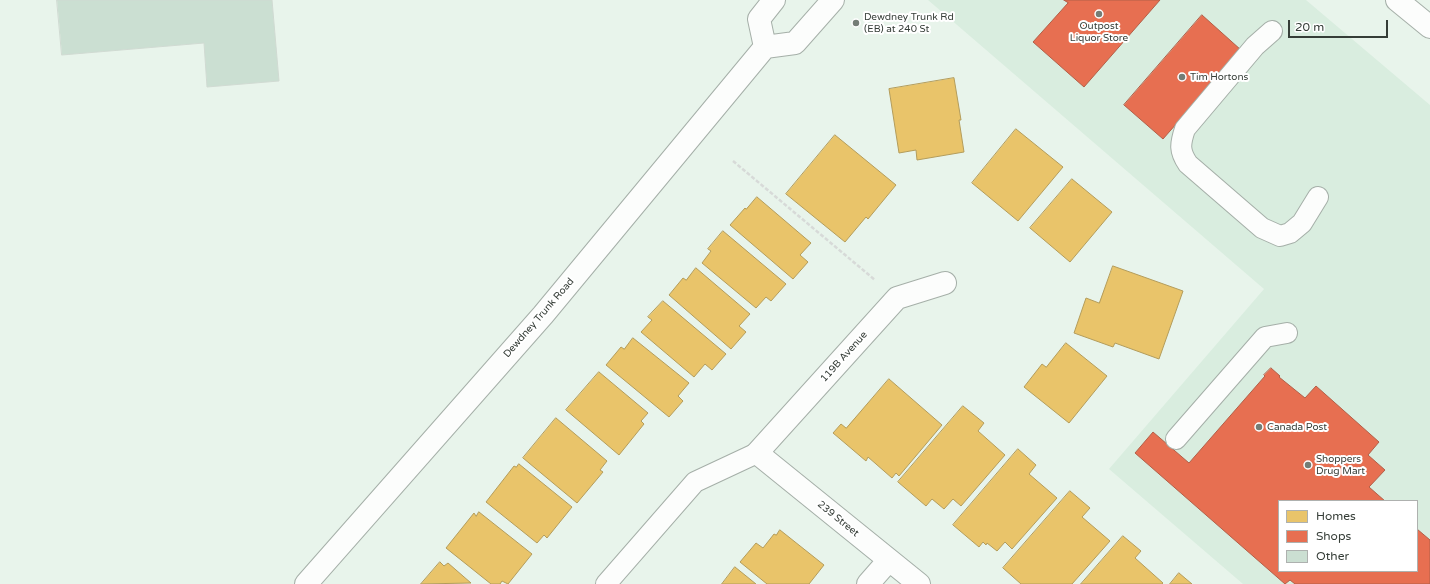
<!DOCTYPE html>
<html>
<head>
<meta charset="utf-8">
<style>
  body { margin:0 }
  #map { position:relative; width:1430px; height:584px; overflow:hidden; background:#e8f4eb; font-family:"Varela Round",sans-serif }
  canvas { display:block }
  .legend { position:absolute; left:1278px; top:500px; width:140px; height:72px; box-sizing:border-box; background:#fff; border:1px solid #aeb1af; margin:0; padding:5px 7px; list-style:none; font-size:12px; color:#353d37 }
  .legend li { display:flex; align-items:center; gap:8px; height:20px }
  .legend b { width:20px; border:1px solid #aeb1af }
  .scale { position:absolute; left:1288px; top:20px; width:100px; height:18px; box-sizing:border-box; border:2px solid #353d37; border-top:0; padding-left:5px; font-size:12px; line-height:14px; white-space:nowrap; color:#353d37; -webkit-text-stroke:3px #fff; paint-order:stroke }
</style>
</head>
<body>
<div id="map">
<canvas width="1430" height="584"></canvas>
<ul class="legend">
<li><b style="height:11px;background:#e9c46a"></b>Homes</li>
<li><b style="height:11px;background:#e76f51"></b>Shops</li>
<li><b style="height:11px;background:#cbdfd2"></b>Other</li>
</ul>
<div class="scale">20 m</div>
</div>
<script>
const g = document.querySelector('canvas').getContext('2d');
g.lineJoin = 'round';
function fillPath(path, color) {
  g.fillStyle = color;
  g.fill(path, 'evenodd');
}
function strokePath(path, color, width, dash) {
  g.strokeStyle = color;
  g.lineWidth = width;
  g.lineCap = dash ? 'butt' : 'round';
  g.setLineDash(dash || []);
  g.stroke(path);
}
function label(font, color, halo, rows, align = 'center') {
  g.font = font + ' "Varela Round",sans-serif';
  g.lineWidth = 4;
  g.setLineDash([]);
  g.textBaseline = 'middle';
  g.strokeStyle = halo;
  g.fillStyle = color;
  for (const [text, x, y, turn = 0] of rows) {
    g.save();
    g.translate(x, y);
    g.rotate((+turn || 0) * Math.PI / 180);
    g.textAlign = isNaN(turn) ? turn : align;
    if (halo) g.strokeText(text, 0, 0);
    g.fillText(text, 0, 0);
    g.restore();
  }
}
const built = new Path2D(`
  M928,0H1306L1430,105V584H1243L1109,469L1264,289ZM1279,501H1417V571H1279Z`);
const homes = new Path2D(`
  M954,78L961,120H959L964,152L917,160L916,150L899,153L889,89Z
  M1016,129L1063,167L1018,221L972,183Z
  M835,135L896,185L868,219L866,217L845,242L786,194Z
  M1072,179L1112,212L1070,262L1030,228Z
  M757,197L811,243L800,255L808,262L793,279L730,225L745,208L746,209Z
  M723,231L786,284L771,301L766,297L756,308L702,263L711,251L708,249Z
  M1113,266L1183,291L1159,359L1115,343L1113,347L1074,333L1086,298L1099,303Z
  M696,268L750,314L739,326L746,332L731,349L669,295L683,278L686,280Z
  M663,301L726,354L712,370L705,364L694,377L641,332L652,320L648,317Z
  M633,338L689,383L678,396L683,401L669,417L606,365L621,347L624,349Z
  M1066,343L1107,376L1069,423L1024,387L1042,364L1046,367Z
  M599,372L648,413L641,421L644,424L619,455L566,410Z
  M889,379L942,425L899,476L896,473L892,478L868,457L866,461L833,433L841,424L846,428Z
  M963,406L984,423L978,431L1005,455L961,506L953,499L944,509L932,499L926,506L898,482Z
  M556,418L607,461L600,470L603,472L577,503L523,458Z
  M1018,449L1036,465L1029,474L1057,498L1012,549L1005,542L997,551L987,543L986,545L983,542L979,547L953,525Z
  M519,464L572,507L547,538L544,535L537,543L486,502L514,466L516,467Z
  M1070,491L1090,508L1082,517L1110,541L1072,584H1021L1003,568Z
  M479,512L532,554L508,584L502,581L500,584H491L446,548L474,513L476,516Z
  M780,530L824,565L809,584H767L740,562L756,543L763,548L774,534L776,535Z
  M1123,536L1141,551L1135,558L1163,583L1162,584H1081Z
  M440,562L444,566L448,563L471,583L421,584Z
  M735,567L756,584H722Z
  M1179,573L1192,584H1170Z`);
const shops = new Path2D(`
  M1064,0H1160L1084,87L1033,42L1068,3Z
  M1202,15L1241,50L1163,139L1124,105Z
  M1271,368L1280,376L1279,377L1305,398L1316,386L1379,442L1368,455L1385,470L1369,487L1385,501H1279V571H1417V529L1430,540V584H1295L1290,580L1285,584L1135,453L1153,432L1189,463L1265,376L1264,375Z`);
const building = new Path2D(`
  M57,0H272L279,81L207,87L204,43L62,55Z`);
const path = new Path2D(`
  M733,161L875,280`);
const service = new Path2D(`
  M1272,31L1255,46L1185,129C1180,144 1179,151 1188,164L1262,228L1280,236L1290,233L1302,223L1318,197
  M1176,439L1265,337L1287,333
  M606,584L695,482L757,453`);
const minor = new Path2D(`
  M868,584L889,560
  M919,584L757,453L897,298L945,283`);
const secondary = new Path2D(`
  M1397,0L1430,27
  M765,47L759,19L774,0
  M306,584L543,315L765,47L795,43L833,0`);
const markers = [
  [1099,14,4,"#747d76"],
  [856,23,4,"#747d76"],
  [1182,77,4,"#747d76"],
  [1259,427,4,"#747d76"],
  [1308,465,4,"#747d76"]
];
const poiNames = [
  ["Dewdney Trunk Rd",864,17],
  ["(EB) at 240 St",864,29],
  ["Outpost",1099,26,"center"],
  ["Liquor Store",1099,38,"center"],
  ["Tim Hortons",1190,77],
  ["Canada Post",1267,427],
  ["Shoppers",1316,459],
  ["Drug Mart",1316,471]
];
const streetNames = [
  ["Dewdney Trunk Road",539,318,-49],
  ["119B Avenue",844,357,-48],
  ["239 Street",838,519,39]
];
fillPath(built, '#d9eddf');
fillPath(homes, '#e9c46a');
strokePath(homes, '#b39c5b', 1);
fillPath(shops, '#e76f51');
strokePath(shops, '#b26049', 1);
fillPath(building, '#cbdfd2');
strokePath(building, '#d0dad2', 1);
strokePath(service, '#a5afa8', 22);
strokePath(minor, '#a5afa8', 24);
strokePath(secondary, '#a5afa8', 24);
strokePath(path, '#d7dad8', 2.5, [4, 2]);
strokePath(service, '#fcfdfc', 20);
strokePath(minor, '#fcfdfc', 22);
strokePath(secondary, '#fcfdfc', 22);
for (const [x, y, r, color] of markers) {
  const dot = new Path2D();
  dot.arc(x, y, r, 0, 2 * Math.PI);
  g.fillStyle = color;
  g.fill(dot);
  strokePath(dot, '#fff', 1.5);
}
label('10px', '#353d37', '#fff', poiNames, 'left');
label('10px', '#353d37', '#fff', streetNames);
</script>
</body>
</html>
